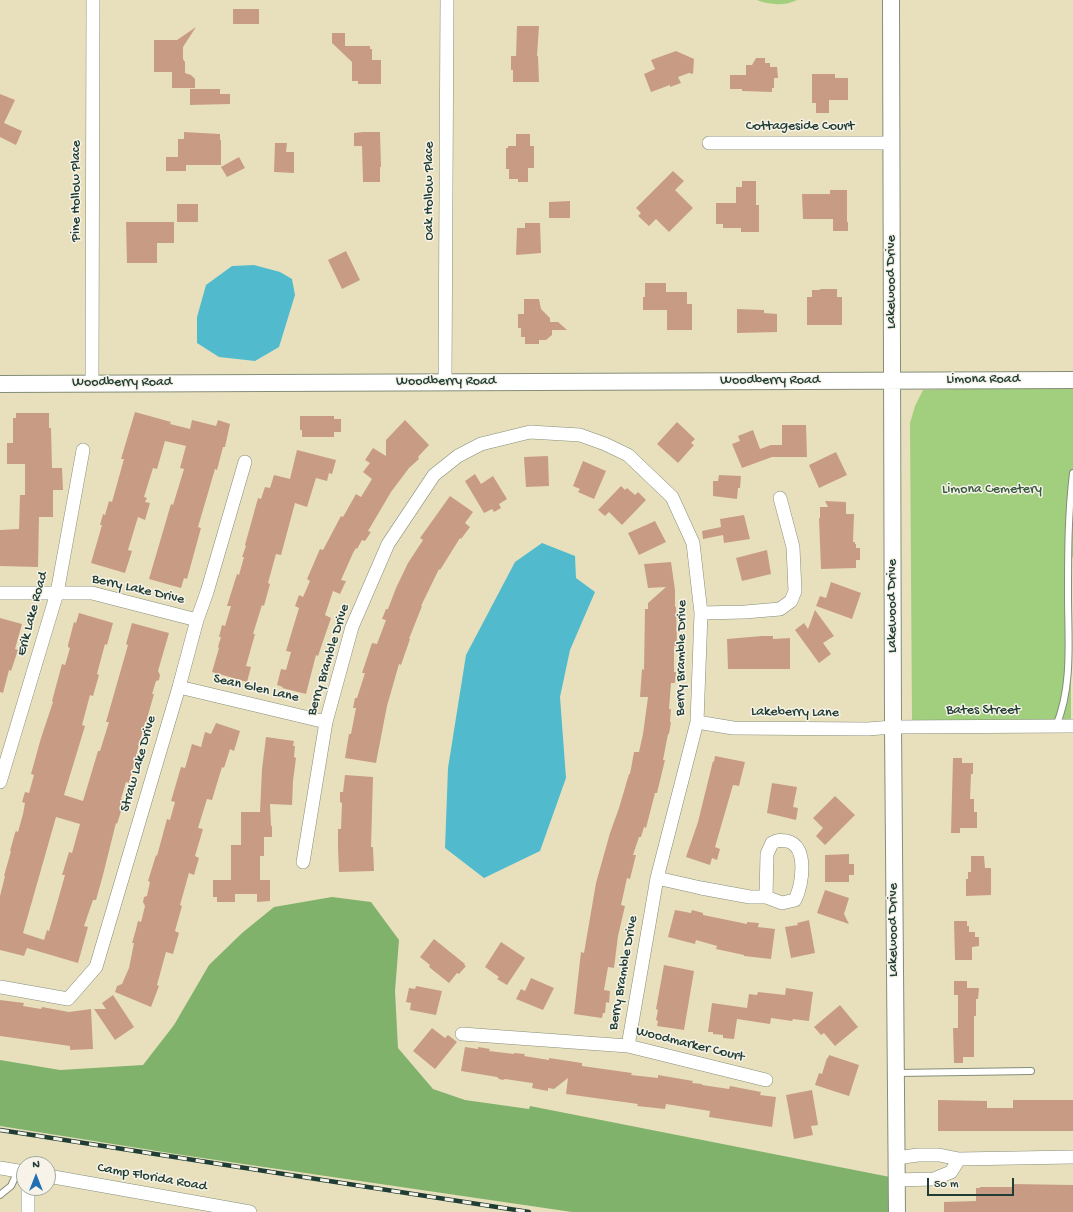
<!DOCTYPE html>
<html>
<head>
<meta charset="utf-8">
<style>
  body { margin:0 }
  #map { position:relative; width:1073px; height:1212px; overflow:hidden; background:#e8e0bd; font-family:"Gochi Hand",sans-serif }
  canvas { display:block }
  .north { position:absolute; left:16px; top:1156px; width:40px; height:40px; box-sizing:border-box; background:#f7f3e8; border:1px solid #a1aaa0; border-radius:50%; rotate:0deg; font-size:11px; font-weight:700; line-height:16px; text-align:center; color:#1f3d34 }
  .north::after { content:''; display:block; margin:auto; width:14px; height:18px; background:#1f6fb2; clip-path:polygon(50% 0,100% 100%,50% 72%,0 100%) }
  .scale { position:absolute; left:927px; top:1178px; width:87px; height:18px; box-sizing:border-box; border:2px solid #1f3d34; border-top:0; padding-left:5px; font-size:12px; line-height:14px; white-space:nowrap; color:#1f3d34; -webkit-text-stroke:3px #f7f3e8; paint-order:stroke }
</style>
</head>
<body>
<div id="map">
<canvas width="1073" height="1212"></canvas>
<div class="north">N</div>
<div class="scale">50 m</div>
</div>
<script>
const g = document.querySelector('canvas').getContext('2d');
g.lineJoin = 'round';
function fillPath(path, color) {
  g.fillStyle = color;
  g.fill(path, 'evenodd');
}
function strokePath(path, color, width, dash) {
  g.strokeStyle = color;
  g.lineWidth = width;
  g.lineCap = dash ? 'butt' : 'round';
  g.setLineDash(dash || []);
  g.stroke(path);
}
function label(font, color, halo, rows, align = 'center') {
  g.font = font + ' "Gochi Hand",sans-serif';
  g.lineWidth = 3;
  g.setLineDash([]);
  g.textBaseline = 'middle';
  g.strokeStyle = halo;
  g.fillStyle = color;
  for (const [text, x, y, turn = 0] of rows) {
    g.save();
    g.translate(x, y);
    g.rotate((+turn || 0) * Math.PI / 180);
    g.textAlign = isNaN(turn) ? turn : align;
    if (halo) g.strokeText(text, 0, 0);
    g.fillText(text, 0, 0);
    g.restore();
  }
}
const green = new Path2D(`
  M757,0H797C786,6 768,5 757,0Z
  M1073,386V557L1071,558V721L912,722L910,423L915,406L923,390Z`);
const forest = new Path2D(`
  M332,897L371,902L399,940L395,991L398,1048L433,1089L465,1100L529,1109L530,1106L890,1177L891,1212H572L182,1155L0,1126V1060L60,1070L143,1065L174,1025L209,965L242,933L274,907Z`);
const water = new Path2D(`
  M254,265L280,272L292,279L295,295L279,347L255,361L219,357L197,343V317L206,285L232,266Z
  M542,543L575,556L576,578L595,592L570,650L560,697L566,778L540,851L484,878L445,848L448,768L466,655L515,562Z`);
const building = new Path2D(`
  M233,9H259V24H233Z
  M517,26H539L537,56H538L539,82H513V70H511V56H516Z
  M196,27L183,47V59L185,62V73L191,75L195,79V88H172V72H154V40H177Z
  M332,33H345V46H370V49H372V60H381V84H358V81H352V62L332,43Z
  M676,51L694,59L693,74L689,73L678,77L681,83L670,87V85L651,92L644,74L655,69L651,60Z
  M756,58H765V63H770V67H777L778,78H774V88H772V92L742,91V89H730V75H746V65H752Z
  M812,74H835V78H848V100H829V113H816V103H812Z
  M190,89H220V94H230V104L190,105Z
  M0,94L15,100L4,123L22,131L16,145L0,137Z
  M184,132L220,134V140H221V165H186V171H166V157H178V139H184Z
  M363,132H380L381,167H380V182H363L362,146H354V133Z
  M516,134H530V146H534V168H528V182H518V179H509V169H506V148H508V146H516Z
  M275,143H287L286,152H294V173L274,172Z
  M239,157L245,168L227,177L221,167Z
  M673,171L684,181L675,190L693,208L669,232L656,219L649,226L638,216L641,213L636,208Z
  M742,181H756V205H759V232H741V228H723V224H716V203H736V187H742Z
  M830,190H847V222H848V231H833V219H803L802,194H830Z
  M570,201V218H549V202Z
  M177,204H198V222H177Z
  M126,222H174V243H157V263H127Z
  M525,223H540L541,253L516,255L517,228H525Z
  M346,251L360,280L342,289L328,260Z
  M645,283H666V292H687V304H692V330H667V310H643V297H645Z
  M820,289H837V297H842V325H807V297H812V290H820Z
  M524,299H539L541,309L550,318V322H558L567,330H552V335L546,340H539V344H525V337H521V328H518V314H524Z
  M737,309L764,310V313L777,314V332L737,333Z
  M135,412L171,422L170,424L190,429L192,420L216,426L218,420L230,424L225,447H223L217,470L215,469L198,527L201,528L187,579L184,578L181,588L149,579L171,504L173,505L184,469L180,468L186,446L165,441L157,469L153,468L144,497L147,498L145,502L150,503L145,520L138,517L128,550L132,551L125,573L91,563L102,525H100L103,514L105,515L109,501L112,502L124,459H121Z
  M16,413H49V428H51L52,468H62L63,490H53V517H39L38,567L0,566V530L19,529L20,495H25V464H7V443H13V418H16Z
  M300,416H334V419H341V432H334V437H302V430H300Z
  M405,420L429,445L418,457L419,459L409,468L391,492L368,531L371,532L365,541L362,540L357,549L356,548L353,553L341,580L346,581L340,594L333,591L325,615L331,618L318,656L316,655L306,694L282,688L283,687L277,685L281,669L286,670L291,652L286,651L299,608L295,606L299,595L303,597L310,581L307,579L320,549L323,550L341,516L343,517L356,494L361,497L372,479L363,472L370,463L365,460L373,448L386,456V440Z
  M677,422L695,439L691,443L694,445L678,463L657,444Z
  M782,425H806L807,457H772L742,468L732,444L740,441L738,436L753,430L760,449L771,445H782Z
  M297,450L336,460L332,474L329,473L327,481L316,478L307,507L295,503L281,555L276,554L268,583L270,584L264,606L262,605L253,634H255L246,666L251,667L247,682L212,672L219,648L218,647L221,637H219L222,625L225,626L231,606H227L237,574L239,575L244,557H242L246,546L245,545L258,498L261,499L265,487L270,488L274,475L290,479Z
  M836,452L847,475L819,488L809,465Z
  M548,456L549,486L526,487L524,457Z
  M583,461L606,471L594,499L578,492L580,489L573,486Z
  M475,474L481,484L493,476L507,499L499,504L501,508L494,512L492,509L484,513L465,481Z
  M719,475L741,476L740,488H738L737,499L713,496V481H718Z
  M621,486L625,490L627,488L635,495L638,492L646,500L622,525L609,512L605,516L598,510Z
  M450,496L473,512L465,523L470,527L461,539L460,538L440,570L439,569L421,606H422L409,639H410L401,665L399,664L387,706L376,763L345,758L349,734H351L356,708H353L355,698H357L365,673H362L372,643L377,644L386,620L382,619L386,609H388L396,588L408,563L423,540L420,538Z
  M825,501L846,502V514H854L853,542H855V544H856V548H860V560H856V568L821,569L819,518H820V507H828Z
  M744,515L750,539L724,543L723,535L703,539L702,531L721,527L720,519Z
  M655,521L666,542L639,555L628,533Z
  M767,550L771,574L742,581L736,558Z
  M671,562L675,590V607H676L677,646H674V672H676L675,683H671L669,709H671L670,722H671L669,734H668L663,760H665L657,793H655L646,828L644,827L641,837H639L633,855H636L630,879L627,878L621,905L625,906L618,936L614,968L608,967L604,990L610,991L609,1003L606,1002L605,1013H603L602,1018L574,1014L581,952L584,953L596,883L610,833L619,808L629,774H630L634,752H639L643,734L648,697H640L642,669L644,670L645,609H648V603L666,587L648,588L644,564Z
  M831,582L861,593L852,619L816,606L820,596L826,598Z
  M815,610L834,636L823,643L831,654L819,663L795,630L804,623L808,629Z
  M79,613L113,623L107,645L105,644L97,674L99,675L93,696L90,695L82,725L85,726L64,795L83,801L98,751H100L109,722H106L128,645L126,644L132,623L169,633L158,671L160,675L159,680L156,681L152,694H154L146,722H145L129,783L126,782L121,799L123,800L124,802L117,824L116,823L103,875L96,900H93L84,926L88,927L78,963L27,948L24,956L0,950V896L5,876H4L11,851H10L15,833L16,831L18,832L23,814L25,803L22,802L25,792L29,793L34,775L31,774L41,738L53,702L52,701L62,664L65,665L70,648L68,647V645L74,622L76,623ZM56,817L80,824L72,853L69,852L62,875H65L58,900L49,931L47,930L44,940L23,933Z
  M0,618L22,624L15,649L18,650L11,671L9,670L3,693L0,692Z
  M762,636H773V639L790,638V669H728L727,639Z
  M216,723L240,731L234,751L230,749L224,768L222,767L212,800L207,799L198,828L203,829L195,856L199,858L194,875L189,873L180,905L182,906L175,931L179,933L173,954L166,952L157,985L159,986L151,1007L115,992L117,986L122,984L129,968L134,943H132L135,933L138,921L141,922L145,906L143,902L144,897L147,896L150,882L148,881L156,855L157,856L167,819L170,820L175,802L171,801L181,767L185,768L192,744L201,747L205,732L211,734Z
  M266,737L294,741L293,746H295L294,757L296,758L293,781L292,805L270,804L271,826H272V837H264V856H260V880H270V901L257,902V894H235V902H217V897H213V880H231V845H241V812H260L262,769Z
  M715,756L745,762L739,786L733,785L715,847L720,849L717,860L712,858L710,865L686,857L698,822L713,761L714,762Z
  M953,758H962V763H973V774H971L970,799H974V812H977V828H960V833H951Z
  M345,775L373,777L371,847H373L374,871L339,872L338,848V829H341L342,803L340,802V792H343Z
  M772,783L797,787L793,807L798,808L796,820L767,813Z
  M835,796L855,815L825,845L816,836L823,828L813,818Z
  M849,854V864H854V875H849V882H825V855Z
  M971,856H984L985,868H991V895L966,896V879H968V872H971Z
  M825,890L849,898L844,914L849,924L817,913Z
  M675,910L691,913L692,910L703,913V915L747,924V922L759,923L758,927L775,929L771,959L744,956V955L716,949L717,946L696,940L695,944L668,937Z
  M809,920L815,953L791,958L785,927L798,925L797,923Z
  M954,921H967V926H969V932H975V937H979V946L972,947V960H955Z
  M434,939L465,964L464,965L466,966L459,974L457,973L449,983L429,967L430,965L420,957Z
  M501,942L525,958L507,985L497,979L499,977L485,967Z
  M664,965L694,971L684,1030L657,1026L658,1021L656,1020L658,1010L656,1009Z
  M531,978L554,988L543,1010L516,999L521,989L525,991Z
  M954,981H967V988H979L978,999H976V1016H974V1057H963V1063H954L953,1028H958V995H954Z
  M416,986L442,991L436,1015L410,1010L411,1003L406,1002L409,988L415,989Z
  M786,988L813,992L809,1021L793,1019L792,1021L771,1018L770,1024L737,1019L734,1039L723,1038V1035L713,1034V1032H708L712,1003L747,1008L749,994L757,995L758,992L785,995Z
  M113,995L134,1027L115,1040L94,1009H106L102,1003Z
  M0,1000L24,1003L23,1006L41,1009L42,1007L69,1012L91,1009L93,1049L70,1050V1046L0,1036Z
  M840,1005L858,1027L835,1046L824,1033L821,1035L814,1027Z
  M432,1028L445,1038L448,1035L457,1042L435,1069L413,1051Z
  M465,1047L478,1049V1047L490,1049L489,1051L514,1054V1053L525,1054L524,1056L549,1060V1058L582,1063V1066L632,1073L631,1075L658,1078V1075L693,1081L692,1083L702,1084V1085L729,1089L730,1086L761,1092L760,1095L776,1097L772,1127L709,1117L710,1111L666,1104L665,1109L637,1106L638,1104L566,1094L568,1078L554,1089L548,1088V1091L532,1088L533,1083H532L505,1079L503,1080L499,1079L497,1077L461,1071Z
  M829,1055L859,1065L849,1096L815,1085L819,1073L822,1074L827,1058H828Z
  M812,1090L818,1125L811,1126L813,1135L794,1139L786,1095Z
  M938,1100L987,1101V1108H1013V1100H1073V1131H938Z
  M1013,1184L1073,1185V1212H944V1202L976,1201V1188H980V1187H1013Z`);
const service = new Path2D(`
  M1056,726C1073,686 1068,638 1068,596C1068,555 1068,514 1073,473
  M897,1073L1031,1071
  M0,1195L11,1186L18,1171`);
const minor = new Path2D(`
  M709,143H891
  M445,382L447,0
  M92,383L93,0
  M0,593H92L197,620
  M701,613L745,612L780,609L791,601L795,591L793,547L780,498
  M179,687L326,722
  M697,722L733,728L868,729L893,727L1073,726
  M0,782L57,593L83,450
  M303,862L326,722L352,627L388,544L434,475L458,456L481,444L530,432L580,435L605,444L628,455L672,497L693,543L701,613L697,722L657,878L628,1046
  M657,878L701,888L750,897H766L782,903L795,900C802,885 809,846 787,841C780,840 778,840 772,843L767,854L766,897
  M0,987L68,999L96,967L179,687L197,620L207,592L245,462
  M462,1034L628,1046L766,1080
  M896,1158L918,1155H939L959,1159L1073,1157
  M0,1168L24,1172
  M48,1176L250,1212
  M896,1180L934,1179L951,1172L959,1159
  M28,1212V1188`);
const tertiary = new Path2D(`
  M891,0L893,727L897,1212
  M0,384L1073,380`);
const rail = new Path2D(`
  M0,1130L529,1212`);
const streetNames = [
  ["Cottageside Court",800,127],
  ["Pine Hollow Place",77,191,-90],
  ["Oak Hollow Place",430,191,-90],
  ["Lakewood Drive",892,282,-90],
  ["Limona Road",983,380],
  ["Woodberry Road",770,381],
  ["Woodberry Road",446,382],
  ["Woodberry Road",122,383],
  ["Berry Lake Drive",138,590,13],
  ["Lakewood Drive",893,606,-90],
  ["Erik Lake Road",33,614,-75],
  ["Berry Bramble Drive",682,658,-89],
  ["Berry Bramble Drive",329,660,-73],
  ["Sean Glen Lane",256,689,13],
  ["Bates Street",983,711],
  ["Lakeberry Lane",795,713,1],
  ["Straw Lake Drive",139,764,-74],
  ["Lakewood Drive",894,930,-90],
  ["Berry Bramble Drive",624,973,-80],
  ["Woodmarker Court",690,1045,14],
  ["Camp Florida Road",152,1178,10]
];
const parkNames = [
  ["Limona Cemetery",992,490]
];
fillPath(green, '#a1cf7d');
fillPath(forest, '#80b26c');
fillPath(water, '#51bbcd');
fillPath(building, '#c89c84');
strokePath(service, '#848e78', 8);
strokePath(minor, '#848e78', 14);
strokePath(tertiary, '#848e78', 18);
strokePath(service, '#fff', 6);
strokePath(minor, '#fff', 13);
strokePath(tertiary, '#fff', 16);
strokePath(rail, '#1f3d34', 4.5);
strokePath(rail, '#f7f3e8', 3, [9]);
label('14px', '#1f3d34', '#f7f3e8', streetNames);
label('14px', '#395a43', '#f7f3e8', parkNames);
</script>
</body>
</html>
